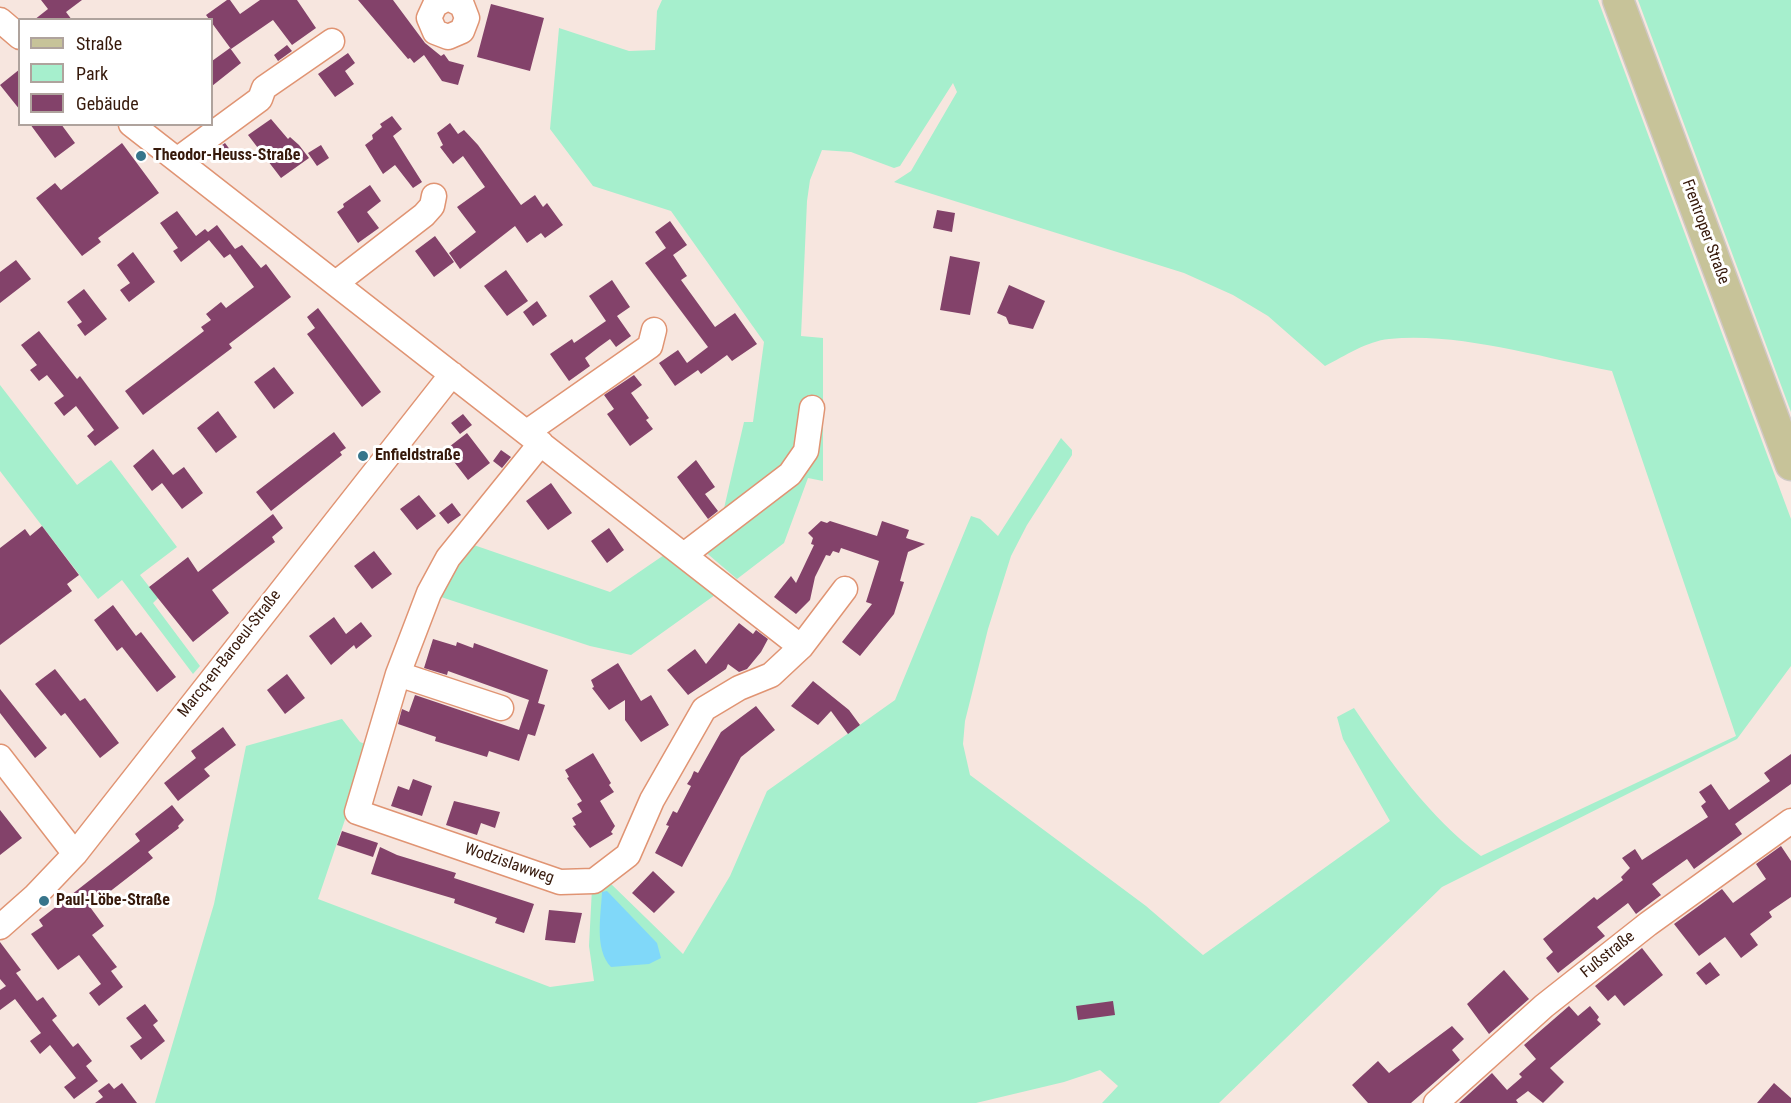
<!DOCTYPE html>
<html>
<head>
<meta charset="utf-8">
<style>
  body { margin:0 }
  #map { position:relative; width:1791px; height:1103px; overflow:hidden; background:#f7e6df; font-family:"Roboto Condensed",sans-serif }
  canvas { display:block }
  .legend { position:absolute; left:18px; top:18px; width:195px; height:108px; box-sizing:border-box; background:#fff; border:2px solid #afa39d; margin:0; padding:8px 10px; list-style:none; font-size:18px; color:#36190b }
  .legend li { display:flex; align-items:center; gap:12px; height:30px }
  .legend b { width:30px; border:2px solid #afa39d }
</style>
</head>
<body>
<div id="map">
<canvas width="1791" height="1103"></canvas>
<ul class="legend">
<li><b style="height:8px;background:#c7c399"></b>Straße</li>
<li><b style="height:16px;background:#a6efcd"></b>Park</li>
<li><b style="height:16px;background:#83426a"></b>Gebäude</li>
</ul>
</div>
<script>
const g = document.querySelector('canvas').getContext('2d');
g.lineJoin = 'round';
function fillPath(path, color) {
  g.fillStyle = color;
  g.fill(path, 'evenodd');
}
function strokePath(path, color, width, dash) {
  g.strokeStyle = color;
  g.lineWidth = width;
  g.lineCap = dash ? 'butt' : 'round';
  g.setLineDash(dash || []);
  g.stroke(path);
}
function label(font, color, halo, rows, align = 'center') {
  g.font = font + ' "Roboto Condensed",sans-serif';
  g.lineWidth = 6;
  g.setLineDash([]);
  g.textBaseline = 'middle';
  g.strokeStyle = halo;
  g.fillStyle = color;
  for (const [text, x, y, turn = 0] of rows) {
    g.save();
    g.translate(x, y);
    g.rotate((+turn || 0) * Math.PI / 180);
    g.textAlign = isNaN(turn) ? turn : align;
    if (halo) g.strokeText(text, 0, 0);
    g.fillText(text, 0, 0);
    g.restore();
  }
}
const green = new Path2D(`
  M662,0H1598L1791,519V666L1737,739L1442,887L1219,1103H1102L1118,1086L1100,1070L1064,1082L976,1103H155L214,904L246,746L342,719L360,742L370,746L318,899L550,987L594,981L589,946L592,888L608,881L683,954L730,876L767,791L895,700L971,516L980,519L998,536L1061,438L1072,450V455L1027,525L1011,556L988,629L965,721L963,744L970,775L1146,906L1203,955L1390,821L1343,739L1337,717L1354,708C1391,763 1428,816 1481,856L1736,736L1612,371C1542,358 1460,332 1389,339C1367,341 1345,356 1325,366L1268,316L1233,295L1184,273L894,182L911,171L957,92L953,83L900,166L894,168L851,152L822,150L810,180L807,201L801,336L823,338V481L808,478L784,543L737,579L689,538L722,517L744,422H753L764,342L671,211L593,186L550,129L559,28L629,51L655,50L657,11Z
  M1638,0H1791V412Z
  M0,385L77,485L111,460L177,547L140,575L158,598L153,603L200,666L193,674L122,580L98,599L0,471Z
  M468,543L610,592L664,555L715,595L631,655L590,646L438,596Z`);
const water = new Path2D(`
  M607,891L657,943L661,958L649,964L611,967C594,949 601,916 602,892Z`);
const building = new Path2D(`
  M41,0H82L66,12L72,20H34L48,9Z
  M227,0H230L240,14L260,0H297L316,28L292,45L273,20L231,49L206,15Z
  M358,0H393L425,43L441,56L444,54L449,61L464,65L458,85L442,81L424,55L414,63L410,58L408,59Z
  M491,4L544,18L530,71L477,57Z
  M287,45L292,51L278,61L274,55Z
  M230,48L241,63L212,86V61Z
  M348,53L355,63L345,71L354,84L335,97L318,74Z
  M20,69V110L0,85Z
  M392,116L402,129L393,136L422,182L413,188L395,165L383,174L365,145L373,139L372,135L382,127L380,124Z
  M271,119L288,139L290,137L299,145L309,158L281,178L248,135Z
  M450,123L458,134L464,130L478,145L521,205L535,195L543,207L547,203L563,225L545,238L541,233L527,243L515,226L460,269L449,253L476,232L457,207L485,187L463,156L453,164L440,147L443,145L437,133Z
  M30,124H61L75,143L55,158Z
  M122,143L159,193L98,238L101,242L82,256L36,198L55,183L61,190Z
  M225,143L231,151L217,161L211,153Z
  M321,145L329,158L317,166L308,153Z
  M370,185L381,201L367,212L379,228L358,243L337,212L344,207L343,204Z
  M937,210L955,213L952,232L933,228Z
  M177,211L196,236L205,229L208,232L217,225L235,249L242,245L261,268L266,264L291,297L229,344L232,348L143,415L125,391L204,331L201,327L211,320L206,314L221,302L226,308L254,287L230,254L224,258L209,240L181,262L173,251L178,248L160,223Z
  M670,221L687,245L673,255L687,276L681,280L715,327L735,313L757,344L732,361L727,355L701,374L698,370L675,386L659,363L678,350L687,363L708,347L645,263L666,248L655,232Z
  M435,236L454,262L434,277L415,251Z
  M133,252L155,282L129,302L120,290L130,283L117,265Z
  M950,256L980,262L970,315L940,310Z
  M16,260L31,279L0,303V272Z
  M506,270L528,301L507,316L484,286Z
  M612,280L630,307L617,316L631,336L616,347L610,339L599,347L585,358L590,366L569,381L550,354L572,339L574,343L606,321L589,296Z
  M1009,285L1045,301L1033,329L1009,324L1006,317L997,313Z
  M84,289L107,319L85,336L77,325L82,322L67,302Z
  M537,301L547,316L533,326L523,312Z
  M318,308L381,392L362,407L307,334L315,328L307,317Z
  M39,331L77,379L80,376L119,428L95,446L87,436L94,430L76,406L64,416L54,403L64,396L47,375L39,381L30,370L37,365L21,345Z
  M274,367L294,393L274,409L254,382Z
  M634,375L642,385L631,393L649,418L646,420L653,429L630,446L607,414L614,409L604,395Z
  M218,411L237,437L216,453L197,428Z
  M463,414L472,425L460,434L451,423Z
  M334,432L346,448L340,452L342,455L271,511L256,492Z
  M467,433L490,463L468,480L445,450Z
  M153,449L173,475L184,467L203,493L182,509L162,483L152,491L133,466Z
  M501,450L511,457L502,468L493,461Z
  M696,460L715,487L705,494L718,511L708,519L677,477Z
  M551,483L572,513L548,530L526,501Z
  M419,495L436,516L417,530L400,509Z
  M452,503L461,515L448,524L439,513Z
  M273,514L283,528L272,537L275,542L212,590L229,613L193,642L149,587L188,557L198,572Z
  M821,521L827,523L830,521L877,536L882,521L909,530L906,538L925,544L908,552L900,581L904,582L894,614L860,656L842,642L872,604L866,602L879,561L841,548L839,553L833,551L830,556L826,555L815,577L810,600L796,614L774,597L791,576L796,583L814,545L811,544L813,538L808,533Z
  M42,526L79,575L67,584L72,591L0,645V548L25,529L30,536Z
  M609,528L624,550L607,563L591,541Z
  M374,551L392,574L372,589L354,566Z
  M113,605L136,636L141,632L176,677L157,692L122,647L117,651L94,620Z
  M334,617L346,634L361,622L372,636L356,649L354,645L331,665L309,636Z
  M739,623L753,634L756,630L768,639L761,652L747,669L739,672L728,664L726,669L688,695L667,670L695,649L706,664Z
  M433,639L456,646L457,642L473,648L474,643L548,670L538,703L545,705L535,736L528,734L519,761L489,751L487,757L435,741L436,737L398,724L402,709L409,712L415,695L519,730L529,700L448,671L447,675L424,668Z
  M618,663L641,701L651,695L669,725L641,742L625,720V700L609,710L592,688L594,687L591,680Z
  M55,669L80,701L85,698L119,743L100,758L65,713L61,716L35,684Z
  M287,674L305,698L285,714L267,690Z
  M813,681L849,710L860,725L848,734L831,711L818,725L791,706Z
  M0,689L47,748L35,758L0,713Z
  M756,706L775,730L741,757L682,867L655,853L669,826L666,825L673,811L677,813L691,786L687,784L691,778L694,771L698,773L721,732Z
  M223,727L236,745L204,769L210,776L178,801L164,783L196,758L191,751Z
  M593,753L611,783L609,785L614,792L600,801L615,826L611,832L613,834L590,848L573,826L576,825L572,818L582,812L577,804L582,801L567,778L569,777L565,770Z
  M1791,754V784L1735,824L1742,834L1694,869L1687,859L1652,884L1661,895L1636,914L1628,903L1597,927L1605,936L1558,973L1546,958L1553,952L1543,939L1594,897L1597,900L1623,880L1621,877L1630,868L1622,858L1635,849L1642,860L1708,817L1701,806L1706,802L1699,792L1711,784L1729,810L1770,781L1764,773Z
  M413,779L432,786L422,816L391,806L398,786L409,790Z
  M454,801L500,812L495,828L481,823L477,835L446,825Z
  M172,805L184,820L178,826L179,828L148,852L153,858L90,907L104,926L92,935L117,967L111,971L123,987L99,1006L89,993L101,984L79,955L58,970L31,934L43,926L39,920L140,841L135,834Z
  M0,810L22,838L0,855Z
  M342,831L378,843L373,857L337,845Z
  M1781,846L1791,861V897L1769,912L1772,917L1750,934L1758,945L1741,958L1725,937L1699,956L1674,924L1722,889L1733,903L1766,879L1756,864Z
  M380,847L397,855L456,873L454,878L534,904L524,933L495,923L497,918L454,903L455,899L371,874Z
  M653,871L675,892L654,913L632,893Z
  M549,910L582,913L575,943L545,940Z
  M0,942L21,970L16,973L37,1001L43,997L57,1016L52,1020L73,1047L78,1043L92,1061L86,1066L98,1081L74,1099L64,1087L76,1078L50,1045L40,1054L30,1041L41,1033L15,999L0,1010V990L6,986L0,979Z
  M1642,948L1663,975L1624,1006L1615,995L1608,1001L1595,986Z
  M1710,962L1720,975L1706,985L1696,973Z
  M1504,970L1529,999L1489,1034L1467,1004Z
  M1113,1001L1115,1015L1078,1020L1076,1006Z
  M145,1004L158,1021L153,1025L165,1041L141,1060L130,1046L142,1038L126,1018Z
  M1569,1006L1578,1016L1590,1006L1599,1017L1597,1020L1601,1024L1550,1068L1564,1082L1543,1103L1528,1091L1516,1100L1518,1103H1459L1492,1073L1507,1090L1522,1077L1519,1074L1536,1059L1524,1045Z
  M1452,1026L1464,1039L1452,1050L1460,1060L1411,1103H1368L1352,1085L1378,1061L1389,1073Z
  M109,1083L114,1089L122,1083L137,1103H95L103,1097L98,1091Z
  M1774,1083L1791,1098V1103H1757Z`);
const minor = new Path2D(`
  M444,0L435,5L429,18L435,32L448,37L462,31L467,18L462,5L452,0
  M0,20L20,37
  M131,124L801,647
  M177,160L260,99L264,88L332,41
  M336,283L424,215L432,206L434,196
  M527,432L650,346L654,330
  M541,443L448,558L429,593L398,674L357,812L560,882L594,881L628,855L652,800L704,709L739,688L771,675L801,647L845,589
  M684,555L790,474L806,451L812,408
  M398,674L501,708
  M0,757L75,854
  M0,927L35,896L75,854L452,374
  M1436,1103L1544,1006L1648,924L1791,821`);
const major = new Path2D(`
  M1618,0L1791,465`);
const markers = [
  [141,156,6,"#37758b"],
  [363,456,6,"#37758b"],
  [44,901,6,"#37758b"]
];
const poiNames = [
  ["Theodor-Heuss-Straße",153,156],
  ["Enfieldstraße",375,456],
  ["Paul-Löbe-Straße",56,901]
];
const streetNames = [
  ["Frentroper Straße",1705,232,70],
  ["Marcq-en-Baroeul-Straße",230,654,-52],
  ["Wodzislawweg",509,864,19],
  ["Fußstraße",1608,955,-39]
];
fillPath(green, '#a6efcd');
fillPath(water, '#80d8f9');
fillPath(building, '#83426a');
strokePath(minor, '#e09473', 27);
strokePath(major, '#cfc8c4', 33);
strokePath(minor, '#fff', 24);
strokePath(major, '#c7c399', 30);
for (const [x, y, r, color] of markers) {
  const dot = new Path2D();
  dot.arc(x, y, r, 0, 2 * Math.PI);
  g.fillStyle = color;
  g.fill(dot);
  strokePath(dot, '#fff', 2);
}
label('bold 16px', '#36190b', '#fff', poiNames, 'left');
label('16px', '#36190b', '#fff', streetNames);
</script>
</body>
</html>
